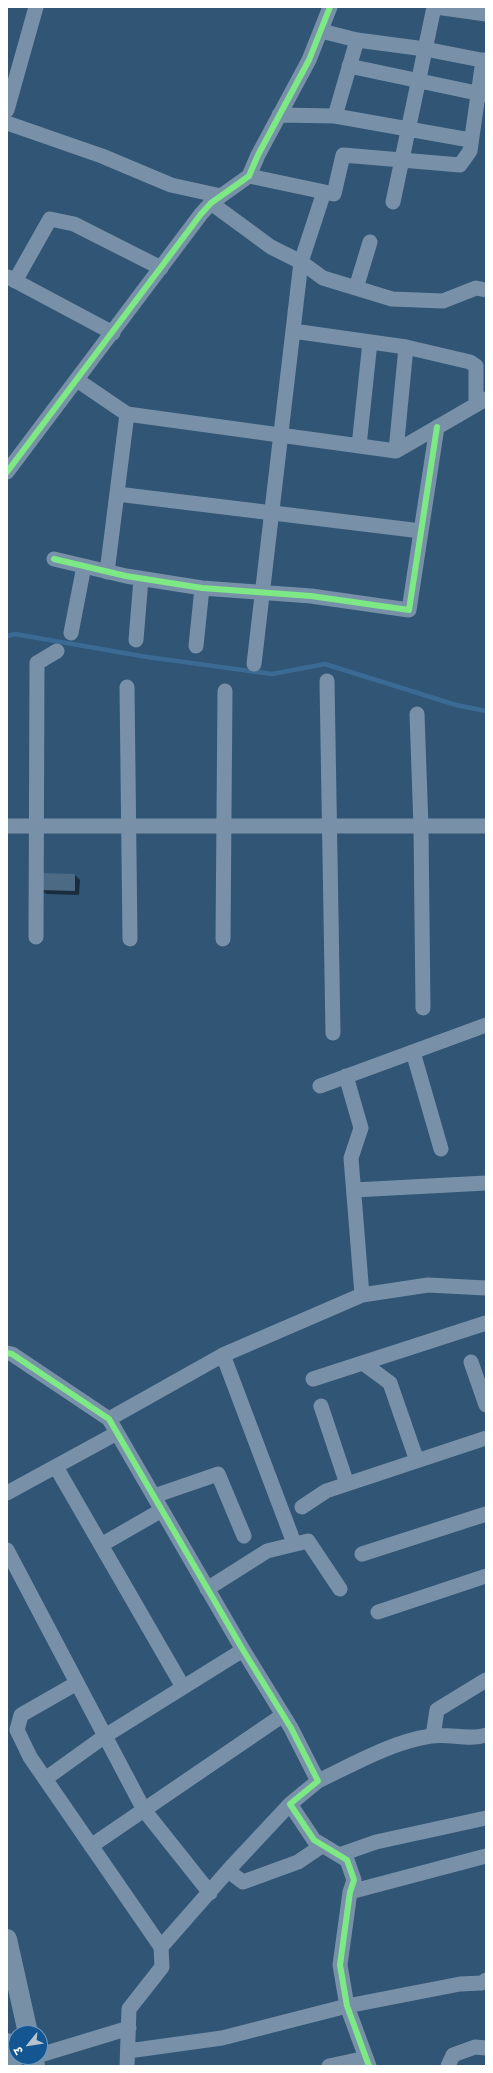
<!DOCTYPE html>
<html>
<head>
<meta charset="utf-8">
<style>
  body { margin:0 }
  #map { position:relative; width:493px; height:2073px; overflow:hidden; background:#305575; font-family:Poppins,"Noto Sans Devanagari",sans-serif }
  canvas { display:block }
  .frame { position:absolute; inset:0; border:8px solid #fff; pointer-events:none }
  .north { position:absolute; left:8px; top:2025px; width:40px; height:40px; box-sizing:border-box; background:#135692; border:1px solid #719abe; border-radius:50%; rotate:240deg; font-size:11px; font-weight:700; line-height:16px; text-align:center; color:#fff }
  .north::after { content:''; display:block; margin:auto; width:14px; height:18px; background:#b7c4cf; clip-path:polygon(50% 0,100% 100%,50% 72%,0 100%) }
</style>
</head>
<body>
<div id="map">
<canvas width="493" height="2073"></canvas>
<div class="frame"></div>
<div class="north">उ</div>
</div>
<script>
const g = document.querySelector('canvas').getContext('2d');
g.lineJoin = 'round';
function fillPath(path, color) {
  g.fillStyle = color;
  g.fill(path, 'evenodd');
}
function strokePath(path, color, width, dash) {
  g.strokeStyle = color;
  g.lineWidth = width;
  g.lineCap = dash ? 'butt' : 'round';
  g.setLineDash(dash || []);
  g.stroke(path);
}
const shadow = new Path2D(`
  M42,874L75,875L80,880L79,895L46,894L41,889Z`);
const stream = new Path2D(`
  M7,636L15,634L147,657L272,674L325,664L456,705L486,711`);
const building = new Path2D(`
  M41,873L75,874V891L40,890Z`);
const minor = new Path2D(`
  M436,7L486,14
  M321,31L357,40L425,49L486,61
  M349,66L486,95
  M7,110L36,7
  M279,115L335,116L470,140
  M335,116L357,40
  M7,123L102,156L171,185L221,196
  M249,176L334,194L343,155L460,165L470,151L483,60
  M393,202L434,7
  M211,203L271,247L301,262L323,278L392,299L443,301L476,288L486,290
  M8,277L113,333
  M15,281L50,219L74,224L161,268
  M356,288L370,242
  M293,331L406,347L470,362L476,366V405
  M77,380L127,414L396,451L486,399
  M359,446L370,342
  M396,451L406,347
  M7,472L201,214L211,203L249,176L258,155L309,60L330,7
  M117,494L421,531
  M54,559L126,576L202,588L311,596L409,610L437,427
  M107,572L127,414
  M71,633L84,566
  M136,640L141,579
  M196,646L202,588
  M254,664L301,262L324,192
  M327,681L333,1033
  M127,687L130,939
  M417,714L421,827L423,1008
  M7,826H486
  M36,937L37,663L57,651
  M223,939L225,691
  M413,1052L441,1149
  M346,1076L361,1128L351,1158L362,1295
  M320,1086L486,1025
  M354,1190L486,1183
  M7,1353L12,1354L109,1419L243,1650L291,1728L318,1781L290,1804L314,1840L347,1860L354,1880L350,1892L340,1965L347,2006L369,2066
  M223,1355L294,1543
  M471,1362L486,1405
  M363,1363L390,1383L417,1461
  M313,1379L486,1323
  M321,1406L347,1484
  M109,1419L223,1355L362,1295L428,1285L486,1288
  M56,1467L183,1687
  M7,1493L117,1433
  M154,1496L218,1474L244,1536
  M302,1507L326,1491L486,1438
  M101,1545L162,1510
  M7,1550L144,1810L210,1893
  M362,1554L486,1514
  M207,1589L267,1551L308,1541L340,1589
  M378,1612L486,1576
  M77,1683L21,1715L17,1730L30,1757L161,1947L162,1967L129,2009L127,2066
  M433,1736L437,1710L486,1680
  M45,1779L105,1736L243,1650
  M318,1781C354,1764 391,1742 431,1736C450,1733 468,1741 486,1735
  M91,1846L283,1715
  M339,1855L376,1842L486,1818
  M228,1871L243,1882L298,1862L323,1845
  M350,1892L486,1856
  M161,1947L233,1865L290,1804
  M128,2051L222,2038L347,2006L460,1984L482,1983L486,1980
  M40,2055L129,2028
  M329,2066L366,2058
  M448,2066L453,2055L475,2047L486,2048`);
const major = new Path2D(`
  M7,1939L28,2033
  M7,2043L12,2066
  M33,2057L35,2066`);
const cycleway = new Path2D(`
  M7,472L201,214L211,203L249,176L258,155L309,60L330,7
  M54,559L126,576L202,588L311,596L409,610L437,427
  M7,1353L12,1354L109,1419L243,1650L291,1728L318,1781L290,1804L314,1840L347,1860L354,1880L350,1892L340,1965L347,2006L369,2066`);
fillPath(shadow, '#0007');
strokePath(stream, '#3b6a95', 4.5);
fillPath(building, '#4d6a84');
strokePath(minor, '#7891a8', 15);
strokePath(major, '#7790a6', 20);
strokePath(cycleway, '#7ce984', 6);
</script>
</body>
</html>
